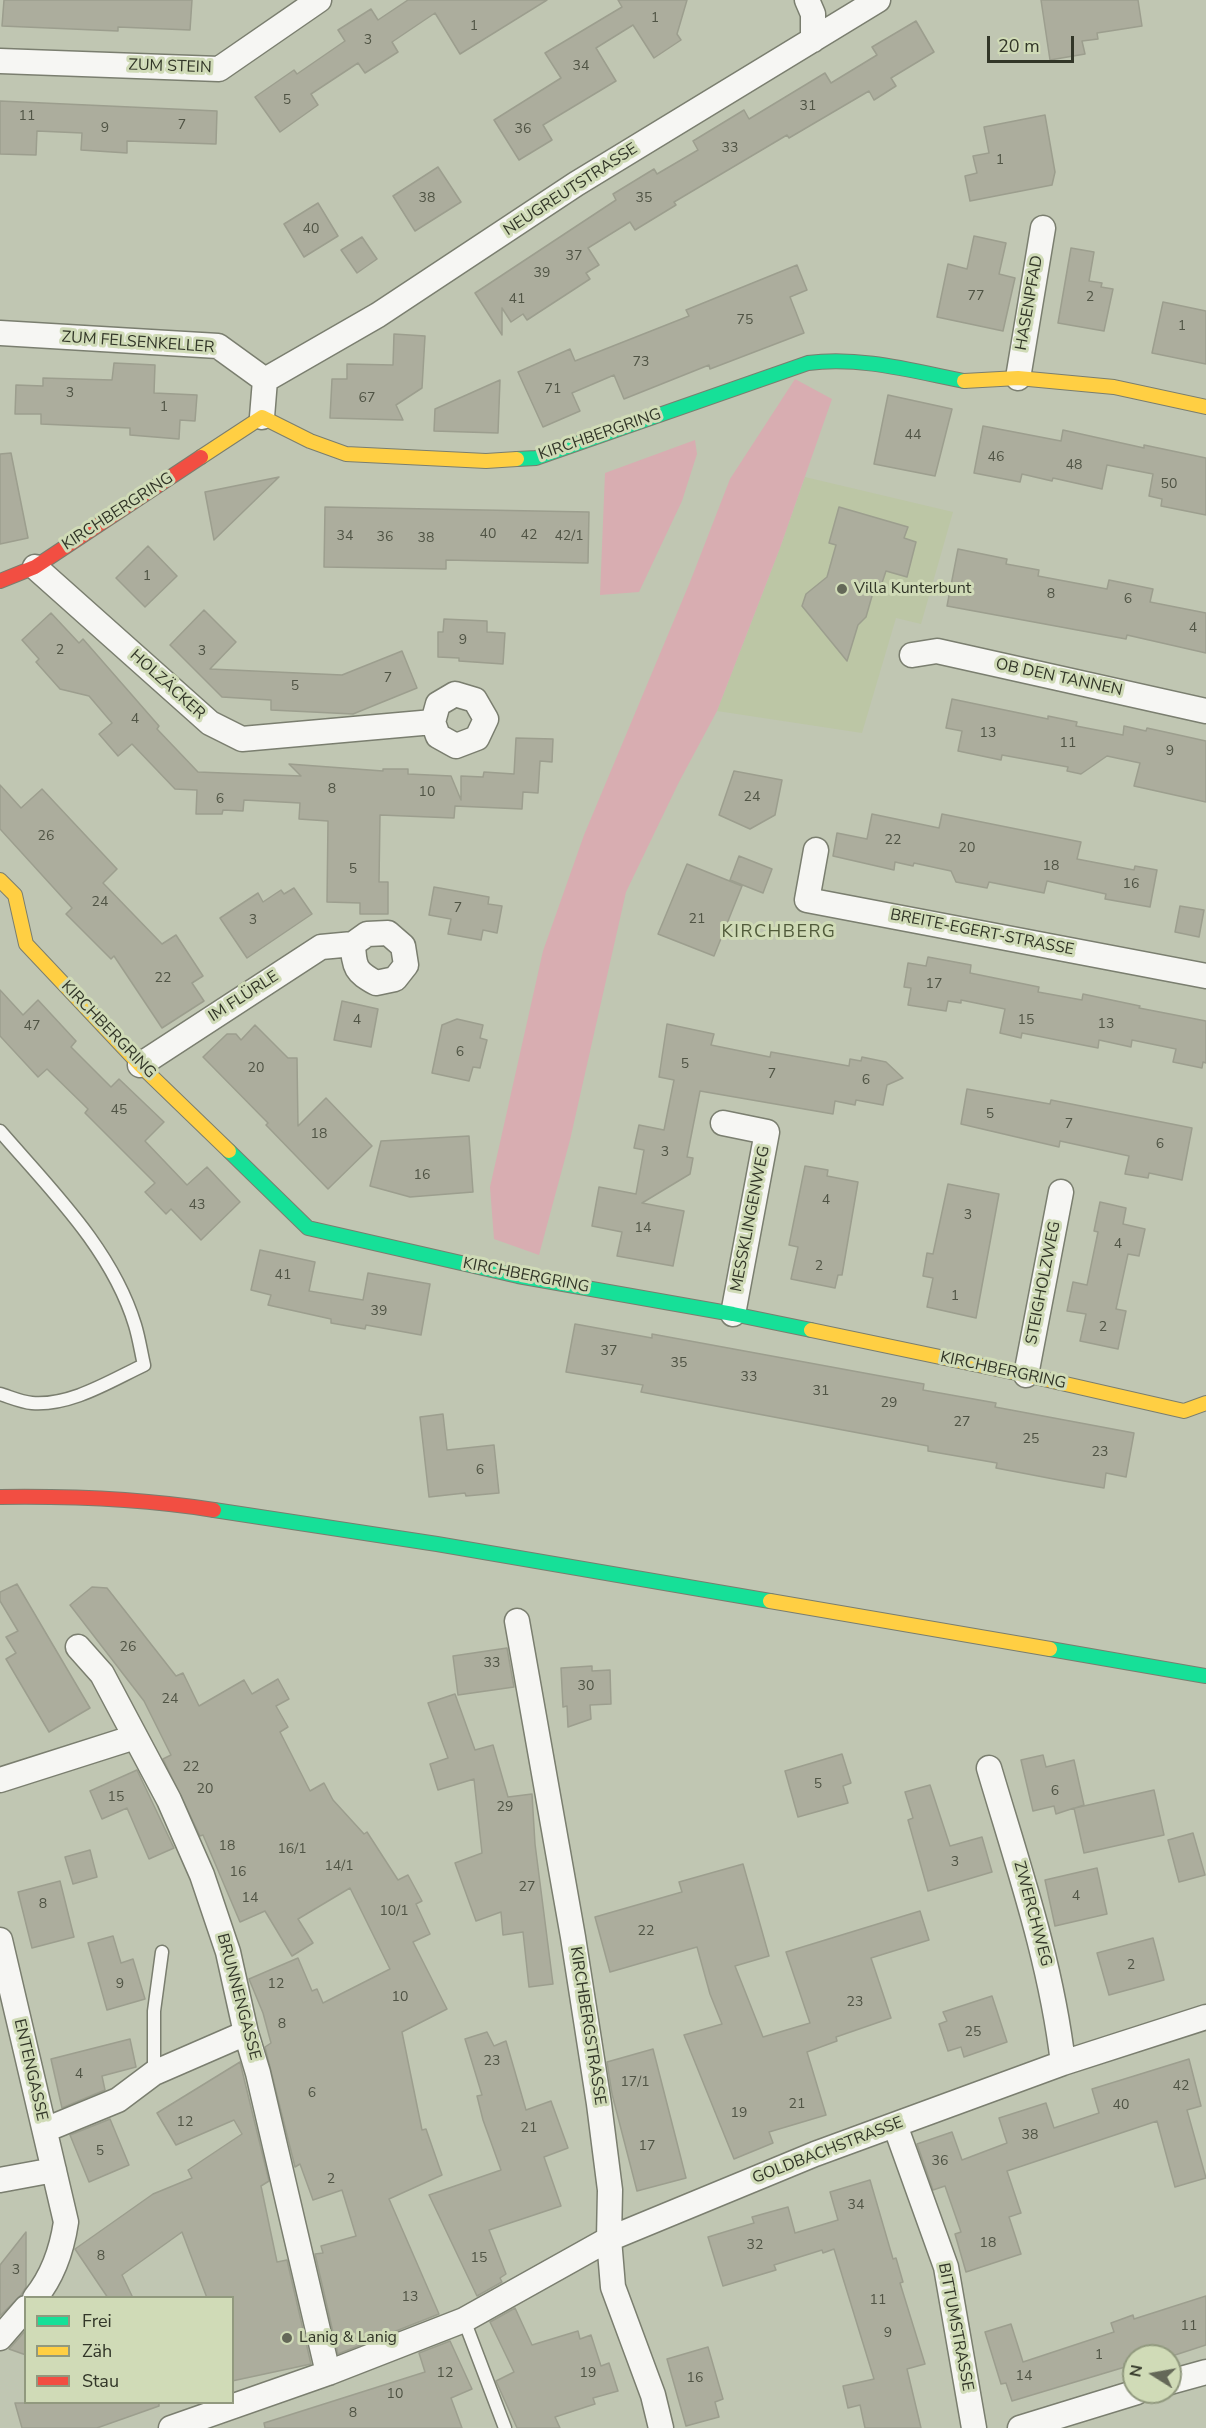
<!DOCTYPE html>
<html>
<head>
<meta charset="utf-8">
<style>
  body { margin:0 }
  #map { position:relative; width:1206px; height:2428px; overflow:hidden; background:#c0c6b2; font-family:"Nunito Sans",sans-serif }
  canvas { display:block }
  .legend { position:absolute; left:24px; top:2296px; width:210px; height:108px; box-sizing:border-box; background:#d0dbb7; border:2px solid #91997e; margin:0; padding:8px 10px; list-style:none; font-size:18px; color:#323628 }
  .legend li { display:flex; align-items:center; gap:12px; height:30px }
  .legend b { width:30px; border:2px solid #91997e }
  .north { position:absolute; left:1122px; top:2344px; width:60px; height:60px; box-sizing:border-box; background:#d0dbb7; border:2px solid #91997e; border-radius:50%; rotate:281deg; font-size:16px; font-weight:700; line-height:24px; text-align:center; color:#323628 }
  .north::after { content:''; display:block; margin:auto; width:21px; height:27px; background:#646858; clip-path:polygon(50% 0,100% 100%,50% 72%,0 100%) }
  .scale { position:absolute; left:987px; top:36px; width:87px; height:27px; box-sizing:border-box; border:3px solid #323628; border-top:0; padding-left:8px; font-size:18px; line-height:21px; white-space:nowrap; color:#323628; -webkit-text-stroke:4px #d0dbb7; paint-order:stroke }
</style>
</head>
<body>
<div id="map">
<canvas width="1206" height="2428"></canvas>
<ul class="legend">
<li><b style="height:8px;background:#16e098"></b>Frei</li>
<li><b style="height:8px;background:#ffcf43"></b>Zäh</li>
<li><b style="height:8px;background:#f24e42"></b>Stau</li>
</ul>
<div class="north">N</div>
<div class="scale">20 m</div>
</div>
<script>
const g = document.querySelector('canvas').getContext('2d');
g.lineJoin = 'round';
function fillPath(path, color) {
  g.fillStyle = color;
  g.fill(path, 'evenodd');
}
function strokePath(path, color, width, dash) {
  g.strokeStyle = color;
  g.lineWidth = width;
  g.lineCap = dash ? 'butt' : 'round';
  g.setLineDash(dash || []);
  g.stroke(path);
}
function label(font, color, halo, rows, align = 'center') {
  g.font = font + ' "Nunito Sans",sans-serif';
  g.lineWidth = 6;
  g.setLineDash([]);
  g.textBaseline = 'middle';
  g.strokeStyle = halo;
  g.fillStyle = color;
  for (const [text, x, y, turn = 0] of rows) {
    g.save();
    g.translate(x, y);
    g.rotate((+turn || 0) * Math.PI / 180);
    g.textAlign = isNaN(turn) ? turn : align;
    if (halo) g.strokeText(text, 0, 0);
    g.fillText(text, 0, 0);
    g.restore();
  }
}
const built = new Path2D(`
  M805,477L953,512L921,624L896,618L862,733L717,711L780,548Z`);
const green = new Path2D(`
  M795,379L832,399L780,548L717,711L679,782L626,892L570,1140L539,1255L494,1239L490,1187L543,951L584,835L690,582L730,479Z
  M695,440L697,454L682,501L639,592L600,595L605,473Z`);
const building = new Path2D(`
  M4,0H192L190,30L118,27V31L2,26Z
  M408,0H547L460,54L435,13L392,42L398,52L365,73L358,63L311,94L318,105L280,132L255,97L294,70L297,74L345,41L338,30L371,9L378,20Z
  M618,0H687L677,34L681,40L654,58L633,25L596,48L616,81L543,125L552,140L519,160L494,120L561,78L545,53L622,7Z
  M1041,0H1138L1142,26L1097,33L1098,39L1082,41L1085,54L1050,60Z
  M916,21L934,52L891,78L896,86L874,100L869,91L789,138L787,135L674,202L676,205L635,230L630,222L588,248L599,265L586,273L590,279L527,320L523,314L511,322L502,308V335L475,293L616,200L613,194L654,169L657,174L698,150L693,141L744,110L749,119L825,73L831,83L877,55L872,47Z
  M0,101L217,111L216,144L127,141V153L81,150L82,133L37,131L36,155L0,154Z
  M1045,115L1055,172L1052,185L970,201L965,176L977,173L973,156L989,153L984,127Z
  M438,167L461,202L415,231L393,196Z
  M318,203L338,236L304,257L284,224Z
  M974,236L1006,243L999,274L1015,278L1003,331L937,317L948,264L967,269Z
  M362,237L377,259L357,273L341,250Z
  M1071,248L1094,252L1089,281L1102,283L1101,287L1113,289L1104,331L1058,323Z
  M797,265L807,290L790,297L804,333L710,369L709,365L624,399L614,375L572,393L580,411L543,427L518,372L570,349L575,361L689,316L686,310Z
  M1163,302L1206,311V364L1152,353Z
  M394,334L425,336L422,388L396,405L403,420L330,418L332,379H347V364L393,365Z
  M114,363L155,365L154,393L197,395L195,421L180,420L179,439L130,435V428L41,424V414H15L16,385L43,386V378L112,380Z
  M500,380L498,433L434,431L435,409Z
  M888,395L952,409L935,476L874,464Z
  M983,426L1061,441L1063,430L1144,448V445L1206,458V515L1161,506L1162,499L1149,496L1153,474L1107,465L1102,489L1053,478L1052,481L1022,474L1020,482L974,473Z
  M11,453L28,538L0,544V454Z
  M279,477L214,540L205,492Z
  M325,507L589,512L588,563L446,560V569L324,567Z
  M839,507L908,527L904,538L916,542L907,577L886,571L882,583L876,582L866,617L858,625L847,661L802,606L806,594L827,577L836,545L829,543Z
  M148,546L177,576L145,607L116,578Z
  M958,549L1007,559L1006,564L1039,570L1038,576L1107,589L1109,580L1153,589L1150,602L1206,613V653L1127,635L1126,639L947,606Z
  M204,610L236,642L210,669L342,675L402,651L417,688L353,714L271,710V700L222,697L170,645Z
  M51,613L79,643L83,639L159,726L157,729L198,772L301,776L289,764L383,771V769H408V774L451,776L461,800V776L483,777L484,772L514,774L516,738L553,739L552,762L540,761L538,793L523,792L522,809L455,806L454,818L380,815L379,882H388V914H360V903L327,902L328,821L299,819L300,803L244,800L243,811L223,810L222,814H196L197,790L175,789L132,744L118,756L99,734L112,723L89,696L60,689L36,662L39,659L22,640Z
  M444,619L487,621V632L505,633L503,664L459,661V658L438,657V632H443Z
  M952,699L1048,719V716L1077,722L1076,726L1123,735L1124,726L1146,731L1147,728L1206,741V802L1134,786L1140,763L1107,756L1081,774L1067,771L1068,767L1002,755L1001,760L958,751L962,731L946,728Z
  M734,771L782,780L775,815L750,829L719,815Z
  M0,785L21,808L42,789L117,869L103,883L162,944L176,935L203,976L192,983L204,1001L162,1028L114,956L111,959L66,914L72,908L0,829Z
  M872,814L939,828L942,814L1081,842L1077,859L1134,870L1135,866L1157,870L1150,907L1105,899L1106,894L1047,881L1044,893L989,882L987,888L956,882L951,871L914,863L913,866L895,862L894,870L833,856L837,833L867,839Z
  M739,856L772,869L763,893L730,880Z
  M687,864L742,886L714,956L658,934Z
  M434,887L489,897L488,904L502,906L497,933L483,930L481,940L448,934L451,919L429,915Z
  M294,888L312,914L247,958L220,918L258,893L263,902L281,890L284,894Z
  M1180,906L1204,910L1199,937L1175,932Z
  M928,957L971,965L970,973L1039,987L1038,992L1082,1000L1083,994L1140,1006L1139,1008L1206,1021V1063L1203,1062L1202,1068L1173,1062L1176,1049L1132,1040L1131,1047L1099,1040L1098,1048L1022,1033L1021,1038L1000,1033L1005,1009L961,1000V1003L948,1001L946,1011L908,1005L911,988L904,987L908,963L926,966Z
  M0,990L23,1015L38,1000L76,1041L71,1047L111,1087L119,1079L164,1122L145,1141L187,1185L207,1167L240,1202L201,1240L171,1209L166,1214L145,1192L155,1183L85,1113L88,1109L47,1069L38,1077L0,1036Z
  M342,1001L378,1009L371,1047L334,1040Z
  M457,1019L483,1025L480,1038L487,1040L480,1068L473,1067L469,1081L432,1073L442,1025Z
  M667,1024L714,1034L711,1045L770,1057L771,1052L849,1066L850,1059L861,1061L862,1057L886,1062L903,1078L887,1085L883,1105L856,1100L855,1105L835,1101L833,1114L700,1091L687,1157L693,1158L690,1174L642,1203L684,1211L673,1266L617,1256L622,1232L592,1226L599,1187L636,1194L644,1150L634,1148L639,1125L664,1130L674,1080L659,1077Z
  M255,1025L288,1058H297L298,1126L326,1098L372,1146L328,1189L266,1125L268,1123L203,1057L227,1034H236L241,1040Z
  M967,1089L1050,1104L1051,1100L1192,1128L1182,1180L1149,1173L1148,1178L1125,1174L1129,1156L1060,1141L1059,1147L961,1124Z
  M469,1136L473,1192L410,1197L370,1186L381,1141Z
  M805,1166L828,1170L827,1176L858,1182L842,1275H838L835,1288L791,1279L798,1247L789,1245Z
  M948,1184L999,1194L976,1318L927,1307L933,1278L923,1276L927,1253L933,1254Z
  M1100,1202L1126,1208L1123,1224L1145,1229L1139,1256L1128,1254L1116,1309L1126,1311L1118,1349L1080,1341L1086,1314L1067,1311L1073,1282L1087,1285L1098,1232L1094,1231Z
  M260,1250L315,1262L309,1291L363,1300L368,1273L430,1284L421,1335L366,1325L365,1329L331,1323V1319L268,1305L271,1295L251,1290Z
  M575,1324L652,1338V1334L924,1384L923,1390L996,1403L995,1407L1134,1433L1126,1477L1106,1473L1104,1488L1064,1481L996,1468L997,1463L928,1451V1446L641,1392L643,1385L566,1372Z
  M443,1414L447,1450L494,1445L499,1493L466,1496L465,1493L429,1497L420,1417Z
  M17,1584L90,1708L49,1732L6,1659L16,1653L6,1637L18,1631L0,1601V1592Z
  M92,1587L107,1588L176,1676L183,1673L199,1706L244,1680L252,1694L278,1679L289,1699L276,1706L288,1727L280,1732L310,1791L324,1783L333,1800L364,1834L367,1832L398,1880L408,1875L422,1901L416,1904L430,1934L413,1942L447,2009L402,2032L422,2130L426,2129L442,2175L389,2199L439,2314L338,2354L315,2254L323,2253L321,2246L356,2236L342,2190L313,2200L300,2164L295,2167L265,2047L271,2043L263,2013L249,1979L298,1958L312,1991L317,1989L323,2003L390,1969L350,1888L298,1919L313,1943L292,1956L265,1911L240,1922L203,1835L200,1836L163,1759L171,1755L144,1701L70,1605Z
  M507,1648L514,1687L458,1695L453,1656Z
  M592,1666V1671L610,1670L611,1704L590,1705L591,1719L568,1727L567,1706L563,1707L561,1668Z
  M455,1694L475,1750L493,1745L508,1797L532,1794L535,1844L553,1984L529,1987L523,1932L503,1935L501,1912L476,1921L455,1863L482,1853L474,1779L438,1790L430,1764L448,1758L428,1703Z
  M842,1754L851,1783L843,1786L848,1803L798,1817L785,1771Z
  M1043,1755L1046,1767L1074,1760L1084,1805L1075,1808L1154,1790L1164,1835L1084,1853L1074,1808L1056,1814L1054,1806L1033,1811L1021,1760Z
  M137,1770L174,1848L149,1859L127,1808L102,1819L90,1791Z
  M930,1785L950,1846L982,1837L992,1872L928,1891L908,1820L913,1818L905,1792Z
  M1193,1833L1205,1875L1179,1882L1168,1840Z
  M90,1850L97,1877L73,1884L65,1857Z
  M743,1864L769,1956L735,1966L763,2037L810,2023L786,1952L920,1911L929,1940L871,1958L891,2018L836,2037L837,2041L807,2052L826,2115L769,2132L773,2143L734,2159L684,2035L722,2024L710,1994L697,1947L610,1972L595,1917L682,1892L679,1882Z
  M1097,1868L1107,1914L1055,1926L1045,1880Z
  M60,1881L74,1937L32,1948L18,1892Z
  M113,1936L121,1963L133,1959L145,1999L107,2010L88,1943Z
  M1153,1938L1164,1980L1109,1995L1097,1953Z
  M992,1996L1007,2042L964,2057L961,2047L948,2051L939,2024L947,2021L943,2012Z
  M487,2032L494,2046L506,2041L526,2110L551,2101L568,2148L544,2157L561,2206L489,2230L506,2274L500,2278L502,2282L477,2296L429,2195L501,2170L483,2120L477,2096L482,2095L465,2039Z
  M130,2039L136,2067L102,2076L105,2090L62,2108L51,2059Z
  M653,2049L686,2178L637,2191L612,2094L607,2062Z
  M1189,2059L1201,2106L1187,2110L1206,2178L1175,2187L1157,2121L1007,2171L1021,2213L1009,2217L1021,2254L966,2272L955,2234L961,2232L945,2186L933,2190L917,2144L952,2132L962,2160L1007,2143L999,2118L1046,2103L1054,2128L1099,2113L1092,2089Z
  M240,2062L269,2181L261,2186L277,2262L287,2260L311,2364L232,2381V2298H207L182,2232L122,2275L133,2298H108L75,2249L153,2194L192,2178L188,2170L242,2134L234,2120L176,2145L157,2113Z
  M110,2119L129,2165L89,2182L70,2135Z
  M870,2180L893,2259L896,2258L903,2282L900,2283L925,2364L907,2369L921,2428H865L860,2405L848,2408L843,2386L874,2379L834,2249L823,2253L822,2250L774,2265L776,2270L723,2286L708,2237L754,2223L752,2217L788,2207L795,2233L838,2220L830,2192Z
  M26,2232V2287L21,2295L0,2316V2265Z
  M1206,2296V2345L1172,2356H1134V2361L1124,2364L1125,2367L1012,2401L1006,2383L1001,2384L985,2332L1011,2324L1023,2362L1114,2332L1111,2323L1133,2315L1134,2319Z
  M515,2308L532,2345L578,2331L580,2339L591,2335L601,2366L609,2363L618,2391L593,2398L595,2404L555,2417L560,2428H517L496,2381L514,2372L490,2322Z
  M26,2330V2355L9,2349L11,2347Z
  M450,2341L472,2389L451,2398L462,2428H265L264,2423L425,2372L419,2353Z
  M708,2347L723,2399L715,2402L719,2417L686,2426L667,2359Z
  M15,2403H159V2406L97,2428H22Z`);
const lane = new Path2D(`
  M0,1131C50,1189 112,1249 135,1325C139,1338 141,1352 144,1365C110,1381 71,1406 32,1403C21,1402 10,1397 0,1394
  M154,2073V2011L162,1952
  M464,2320L505,2428`);
const street = new Path2D(`
  M807,0L813,14V40
  M0,61L219,69L319,0
  M0,333L218,346L265,380L262,417
  M1018,378L1043,228
  M265,380L378,315L576,184L878,0
  M35,567L210,723L242,739L433,722L438,704L455,694L475,700L486,719L477,738L456,746L438,736L433,722
  M912,655L937,651L1206,711
  M816,850L807,900L1206,976
  M140,1065L321,947L353,944L367,934L388,933L403,946L406,965L395,979L376,983C356,972 354,968 353,944
  M723,1123L767,1132L733,1314
  M1026,1375L1061,1192
  M517,1621L573,1937L599,2104L610,2190L609,2239L613,2287L653,2395L661,2428
  M78,1647L102,1674L169,1800L202,1875L228,1952L246,2033L258,2073L328,2373
  M989,1768C1018,1866 1051,1961 1063,2063
  M0,1780L135,1737
  M0,1940L66,2222C62,2249 53,2276 35,2298
  M895,2125L946,2267L974,2428
  M45,2130L118,2100L154,2073L246,2033
  M0,2180L54,2170
  M0,2338L26,2308
  M1170,2382L1206,2372
  M171,2428L328,2373L464,2320L609,2239L815,2154L1063,2063L1206,2017
  M1020,2428L1137,2392`);
const fast = new Path2D(`
  M517,459L536,458L808,363C860,356 913,371 964,381
  M229,1151L308,1228L518,1276L733,1314L811,1330
  M214,1510L437,1544L770,1601
  M1050,1649L1206,1676`);
const slow = new Path2D(`
  M964,381L1018,378L1114,387L1206,407
  M201,457L262,417L310,441L346,454L486,461L517,459
  M0,880L15,895L26,944L140,1065L229,1151
  M811,1330L1026,1375L1184,1411L1206,1403
  M770,1601L1050,1649`);
const jam = new Path2D(`
  M0,581L35,567L201,457
  M0,1497C71,1496 144,1499 214,1510`);
const markers = [
  [842,589,6,"#646858"],
  [287,2338,6,"#646858"]
];
const numberNames = [
  ["1",655,19],
  ["1",474,27],
  ["3",368,41],
  ["34",581,67],
  ["5",287,101],
  ["31",808,107],
  ["11",27,117],
  ["7",182,126],
  ["9",105,129],
  ["36",523,130],
  ["33",730,149],
  ["1",1000,161],
  ["38",427,199],
  ["35",644,199],
  ["40",311,230],
  ["37",574,257],
  ["39",542,274],
  ["77",976,297],
  ["2",1090,298],
  ["41",517,300],
  ["75",745,321],
  ["1",1182,327],
  ["73",641,363],
  ["71",553,390],
  ["3",70,394],
  ["67",367,399],
  ["1",164,408],
  ["44",913,436],
  ["46",996,458],
  ["48",1074,466],
  ["50",1169,485],
  ["40",488,535],
  ["42",529,536],
  ["34",345,537],
  ["42/1",569,537],
  ["36",385,538],
  ["38",426,539],
  ["1",147,577],
  ["8",1051,595],
  ["6",1128,600],
  ["4",1193,629],
  ["9",463,641],
  ["2",60,651],
  ["3",202,652],
  ["7",388,679],
  ["5",295,687],
  ["4",135,720],
  ["13",988,734],
  ["11",1068,744],
  ["9",1170,752],
  ["8",332,790],
  ["10",427,793],
  ["24",752,798],
  ["6",220,800],
  ["26",46,837],
  ["22",893,841],
  ["20",967,849],
  ["18",1051,867],
  ["5",353,870],
  ["16",1131,885],
  ["24",100,903],
  ["7",458,909],
  ["21",697,920],
  ["3",253,921],
  ["22",163,979],
  ["17",934,985],
  ["4",357,1021],
  ["15",1026,1021],
  ["13",1106,1025],
  ["47",32,1027],
  ["6",460,1053],
  ["5",685,1065],
  ["20",256,1069],
  ["7",772,1075],
  ["6",866,1081],
  ["45",119,1111],
  ["5",990,1115],
  ["7",1069,1125],
  ["18",319,1135],
  ["6",1160,1145],
  ["3",665,1153],
  ["16",422,1176],
  ["4",826,1201],
  ["43",197,1206],
  ["3",968,1216],
  ["14",643,1229],
  ["4",1118,1245],
  ["2",819,1267],
  ["41",283,1276],
  ["1",955,1297],
  ["39",379,1312],
  ["2",1103,1328],
  ["37",609,1352],
  ["35",679,1364],
  ["33",749,1378],
  ["31",821,1392],
  ["29",889,1404],
  ["27",962,1423],
  ["25",1031,1440],
  ["23",1100,1453],
  ["6",480,1471],
  ["26",128,1648],
  ["33",492,1664],
  ["30",586,1687],
  ["24",170,1700],
  ["22",191,1768],
  ["5",818,1785],
  ["20",205,1790],
  ["6",1055,1792],
  ["15",116,1798],
  ["29",505,1808],
  ["18",227,1847],
  ["16/1",292,1850],
  ["3",955,1863],
  ["14/1",339,1867],
  ["16",238,1873],
  ["27",527,1888],
  ["4",1076,1897],
  ["14",250,1899],
  ["8",43,1905],
  ["10/1",394,1912],
  ["22",646,1932],
  ["2",1131,1966],
  ["9",120,1985],
  ["12",276,1985],
  ["10",400,1998],
  ["23",855,2003],
  ["8",282,2025],
  ["25",973,2033],
  ["23",492,2062],
  ["4",79,2075],
  ["17/1",635,2083],
  ["42",1181,2087],
  ["6",312,2094],
  ["21",797,2105],
  ["40",1121,2106],
  ["19",739,2114],
  ["12",185,2123],
  ["21",529,2129],
  ["38",1030,2136],
  ["17",647,2147],
  ["5",100,2152],
  ["36",940,2162],
  ["2",331,2180],
  ["34",856,2206],
  ["18",988,2244],
  ["32",755,2246],
  ["8",101,2257],
  ["15",479,2259],
  ["3",16,2271],
  ["13",410,2298],
  ["11",878,2301],
  ["11",1189,2327],
  ["9",888,2334],
  ["1",1099,2356],
  ["12",445,2374],
  ["19",588,2374],
  ["14",1024,2377],
  ["16",695,2379],
  ["10",395,2395],
  ["8",353,2414]
];
const streetNames = [
  ["ZUM STEIN",170,67,2],
  ["NEUGREUTSTRASSE",571,190,-33],
  ["HASENPFAD",1030,303,-80],
  ["ZUM FELSENKELLER",138,343,4],
  ["KIRCHBERGRING",600,435,-19],
  ["KIRCHBERGRING",118,512,-33],
  ["OB DEN TANNEN",1059,678,12],
  ["HOLZÄCKER",167,685,42],
  ["BREITE-EGERT-STRASSE",982,933,11],
  ["IM FLÜRLE",244,997,-33],
  ["KIRCHBERGRING",108,1030,46],
  ["MESSKLINGENWEG",751,1219,-79],
  ["KIRCHBERGRING",526,1276,11],
  ["STEIGHOLZWEG",1044,1283,-79],
  ["KIRCHBERGRING",1003,1371,12],
  ["ZWERCHWEG",1032,1914,75],
  ["BRUNNENGASSE",238,1997,75],
  ["KIRCHBERGSTRASSE",587,2026,81],
  ["ENTENGASSE",30,2070,77],
  ["GOLDBACHSTRASSE",828,2151,-21],
  ["BITTUMSTRASSE",955,2327,79]
];
const poiNames = [
  ["Villa Kunterbunt",854,589],
  ["Lanig & Lanig",299,2338]
];
const neighbourhoodNames = [
  ["KIRCHBERG",779,933]
];
fillPath(built, '#bcc6a5');
fillPath(green, '#d8adb1');
fillPath(building, '#acad9d');
strokePath(building, '#9c9e8e', 1.5);
strokePath(lane, '#7a7e6f', 15);
strokePath(street, '#7a7e6f', 27);
strokePath(fast, '#7a7e6f', 16);
strokePath(slow, '#7a7e6f', 16);
strokePath(jam, '#7a7e6f', 16);
strokePath(lane, '#f6f6f3', 12);
strokePath(street, '#f6f6f3', 24);
strokePath(fast, '#16e098', 14);
strokePath(slow, '#ffcf43', 14);
strokePath(jam, '#f24e42', 14);
for (const [x, y, r, color] of markers) {
  const dot = new Path2D();
  dot.arc(x, y, r, 0, 2 * Math.PI);
  g.fillStyle = color;
  g.fill(dot);
  strokePath(dot, '#d0dbb7', 2);
}
label('14px', '#505445', null, numberNames);
label('16px', '#323628', '#d0dbb7', streetNames);
label('16px', '#323628', '#d0dbb7', poiNames, 'left');
g.letterSpacing = '1.5px';
label('18px', '#505a3a', '#d0dbb7', neighbourhoodNames);
g.letterSpacing = '0px';
</script>
</body>
</html>
